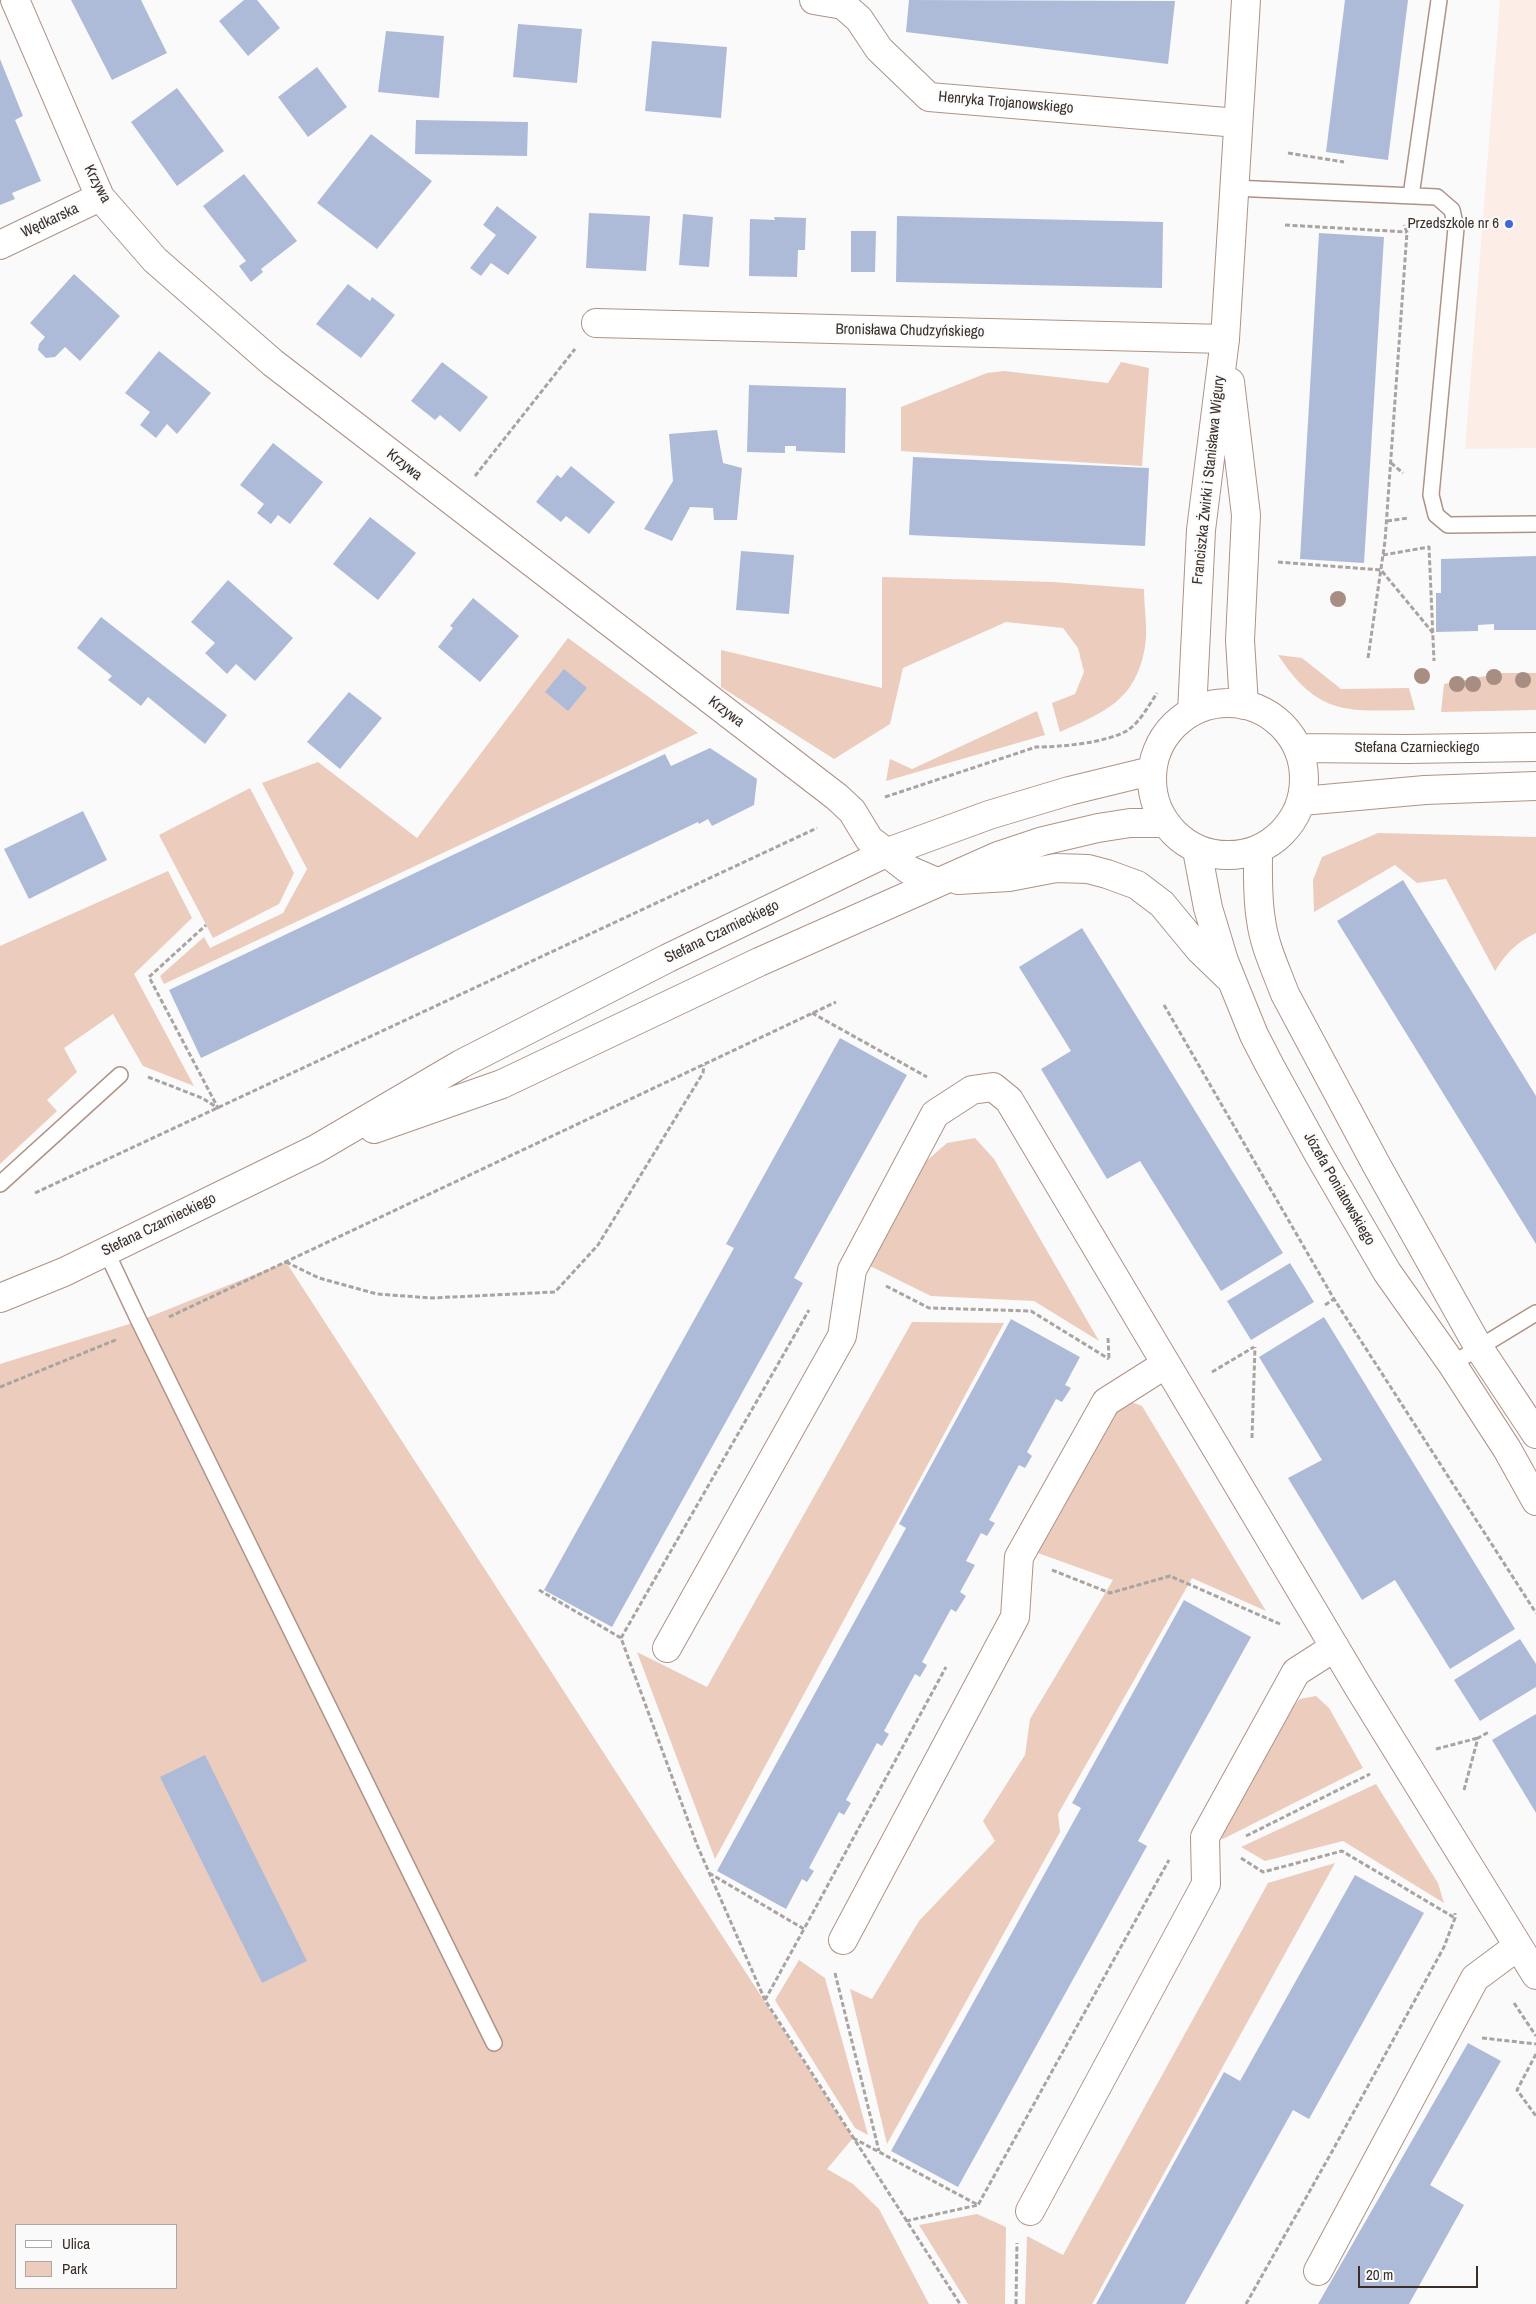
<!DOCTYPE html>
<html>
<head>
<meta charset="utf-8">
<style>
  body { margin:0 }
  #map { position:relative; width:1536px; height:2304px; overflow:hidden; background:#fafafa; font-family:"Archivo Narrow",sans-serif }
  canvas { display:block }
  .legend { position:absolute; left:15px; top:2224px; width:162px; height:65px; box-sizing:border-box; background:#fafafa; border:1px solid #ada8a6; margin:0; padding:6px 9px; list-style:none; font-size:15px; color:#392e28 }
  .legend li { display:flex; align-items:center; gap:10px; height:25px }
  .legend b { width:25px; border:1px solid #ada8a6 }
  .scale { position:absolute; left:1358px; top:2266px; width:120px; height:22px; box-sizing:border-box; border:2px solid #392e28; border-top:0; padding-left:6px; font-size:15px; line-height:18px; white-space:nowrap; color:#392e28; -webkit-text-stroke:4px #fafafa; paint-order:stroke }
</style>
</head>
<body>
<div id="map">
<canvas width="1536" height="2304"></canvas>
<ul class="legend">
<li><b style="height:6px;background:#fff"></b>Ulica</li>
<li><b style="height:14px;background:#ebccbd"></b>Park</li>
</ul>
<div class="scale">20 m</div>
</div>
<script>
const g = document.querySelector('canvas').getContext('2d');
g.lineJoin = 'round';
function fillPath(path, color) {
  g.fillStyle = color;
  g.fill(path, 'evenodd');
}
function strokePath(path, color, width, dash) {
  g.strokeStyle = color;
  g.lineWidth = width;
  g.lineCap = dash ? 'butt' : 'round';
  g.setLineDash(dash || []);
  g.stroke(path);
}
function label(font, color, halo, rows, align = 'center') {
  g.font = font + ' "Archivo Narrow",sans-serif';
  g.lineWidth = 4;
  g.setLineDash([]);
  g.textBaseline = 'middle';
  g.strokeStyle = halo;
  g.fillStyle = color;
  for (const [text, x, y, turn = 0] of rows) {
    g.save();
    g.translate(x, y);
    g.rotate((+turn || 0) * Math.PI / 180);
    g.textAlign = isNaN(turn) ? turn : align;
    if (halo) g.strokeText(text, 0, 0);
    g.fillText(text, 0, 0);
    g.restore();
  }
}
const built = new Path2D(`
  M1500,0H1536V448L1465,449Z`);
const green = new Path2D(`
  M1121,362L1149,368L1142,466L901,451V407L987,373L1004,371L1108,383Z
  M882,577L1053,582L1144,589C1144,608 1148,629 1145,647C1136,700 1105,712 1060,732L1052,703L1075,694L1084,672L1078,648L1063,628L1006,622L903,668L890,724L834,759L721,687V650L882,688Z
  M568,638L698,733L164,984L160,976L204,937L210,948L283,913L307,869L262,783L318,762L417,838Z
  M1278,655L1302,658L1341,689L1409,688L1415,710C1347,711 1319,717 1278,655Z
  M1501,673H1536V710L1441,712L1444,684Z
  M1037,711L1045,735L886,781L890,759L912,769Z
  M250,788L294,873L279,904L213,938L159,835Z
  M1378,833L1536,837V933C1517,942 1506,953 1495,971L1446,879L1417,883L1395,865L1314,912L1313,880L1322,857Z
  M168,871L192,918L134,974L194,1086L143,1066L113,1014L64,1048L77,1072L47,1100L57,1111L0,1164V946Z
  M975,1138L994,1159L1099,1341L1034,1301L931,1296L866,1264L923,1164L947,1143Z
  M286,1262L853,2138L827,2169L853,2184L879,2209L929,2304H0V1364L139,1321ZM16,2225H176V2288H16Z
  M912,1322L1004,1323L715,1859L637,1652L707,1687Z
  M1131,1402L1142,1406L1266,1611L1192,1578L1058,1814L1060,1832L887,2144L850,1989L872,1999L919,1921L995,1841L983,1821L1025,1755L1030,1719L1113,1580L1035,1552L1116,1406Z
  M1316,1696L1329,1708L1363,1768L1223,1839L1214,1834L1284,1715L1300,1699Z
  M1376,1784L1438,1883L1444,1903L1343,1841L1265,1861L1241,1847Z
  M1335,1863L1092,2304H1025L1027,2236L1063,2255L1268,1883Z
  M799,1960L825,1978L868,2135L855,2128L775,2000Z
  M977,2214L1006,2227L1005,2304H968L919,2225Z`);
const building = new Path2D(`
  M71,0H141L167,53L112,80Z
  M244,0H257L280,28L248,56L219,21Z
  M909,0L1175,1L1168,64L906,32Z
  M1345,0H1408L1388,160L1326,152Z
  M518,24L582,29L577,83L513,77Z
  M386,31L444,36L439,98L378,92Z
  M652,41L727,47L721,118L645,111Z
  M0,59L23,116L15,120L41,181L12,193L15,199L0,205Z
  M317,67L347,107L308,137L278,97Z
  M177,88L224,151L177,186L131,122Z
  M416,120L528,122L527,156L415,154Z
  M371,134L432,181L377,249L317,203Z
  M244,174L297,241L261,269L263,272L251,282L239,266L246,261L203,206Z
  M497,206L537,237L508,275L491,263L481,276L470,268L496,235L483,225Z
  M589,213L650,216L646,271L586,268Z
  M683,214L713,217L709,267L679,265Z
  M897,216L1163,222L1162,288L896,282Z
  M774,217L806,218L805,250H798L797,277L749,276L750,219L775,220Z
  M851,231H876L875,272H851Z
  M1319,233L1384,237L1364,563L1300,559Z
  M74,274L120,316L80,361L65,347L55,357L46,358L38,350L39,344L45,337L30,323Z
  M348,284L370,301L372,297L395,315L361,358L316,324Z
  M159,351L211,393L177,434L167,424L156,438L140,425L150,412L125,393Z
  M442,362L488,397L460,432L440,415L435,420L411,401Z
  M749,385L846,388L845,453L796,451V446H785V453L747,452Z
  M717,430L723,463L742,468L737,520H714L713,508L690,507L672,541L644,529L673,481L669,434Z
  M273,443L323,482L290,524L278,515L271,524L257,513L264,504L240,485Z
  M913,457L1149,468L1145,546L909,535Z
  M571,466L615,502L589,534L566,516L561,522L536,502L557,475L561,478Z
  M370,517L416,553L378,600L333,564Z
  M741,551L794,555L789,614L736,610Z
  M1536,556V630H1494V624L1478,625V631L1436,632V593H1441V559Z
  M228,580L293,638L255,681L236,664L227,674L205,653L215,643L191,622Z
  M473,598L519,636L480,682L438,647L453,628L450,626Z
  M101,617L227,715L205,744L148,697L141,706L108,680L112,676L77,648Z
  M564,669L587,688L568,711L545,692Z
  M349,692L382,718L340,769L307,742Z
  M710,748L757,779L754,805L712,826L708,819L699,824L698,822L201,1058L169,990L665,754L671,766Z
  M83,811L107,860L29,899L4,849Z
  M1403,880L1536,1096V1244L1337,921Z
  M1082,928L1283,1253L1221,1291L1140,1161L1107,1179L1041,1069L1071,1051L1019,967Z
  M840,1038L907,1075L794,1278L803,1283L612,1627L544,1590L734,1248L726,1244Z
  M1290,1263L1314,1302L1251,1340L1227,1301Z
  M1324,1317L1515,1629L1450,1669L1395,1580L1362,1600L1288,1478L1322,1460L1259,1357Z
  M1011,1319L1080,1357L1065,1385L1071,1388L1062,1402L1056,1399L1027,1452L1032,1456L1025,1468L1019,1465L989,1520L995,1523L987,1536L981,1533L966,1561L975,1565L960,1592L966,1596L956,1612L951,1609L922,1662L927,1665L920,1677L915,1674L884,1731L889,1734L882,1746L877,1743L846,1800L851,1803L844,1815L839,1812L809,1868L814,1871L807,1882L802,1879L786,1909L717,1871L906,1528L899,1524Z
  M1184,1600L1251,1637L1138,1841L1147,1846L958,2187L891,2151L1081,1808L1072,1803Z
  M1520,1639L1536,1664V1687L1480,1721L1454,1680Z
  M1536,1714V1813L1492,1740Z
  M205,1755L307,1961L262,1983L160,1777Z
  M1355,1875L1424,1913L1309,2119L1293,2110L1185,2304H1096L1224,2072L1240,2081Z
  M1468,2043L1501,2061L1430,2185L1464,2205L1409,2304H1318Z`);
const path = new Path2D(`
  M1288,153L1344,162
  M1285,225L1407,232
  M1391,463L1403,473
  M475,476L575,349
  M1387,521L1408,518
  M1383,555L1429,547L1434,661
  M1278,562L1381,570L1433,633
  M1368,658L1385,541L1407,232L1404,225
  M885,797L1036,747C1060,747 1107,743 1128,730C1140,722 1149,705 1157,693
  M1164,1005L1334,1299L1536,1613
  M812,1013L927,1077
  M148,1077L202,1098L218,1108L149,977L206,925
  M35,1193L817,828
  M286,1262L319,1278L377,1294L432,1298L555,1292L598,1245L703,1073L704,1065
  M886,1286L929,1308L1031,1311L1109,1359
  M1325,1305L1334,1299
  M169,1317L836,1002
  M1108,1338L1109,1359
  M1212,1372L1254,1347
  M0,1387L118,1339
  M1252,1438L1255,1347
  M1052,1570L1110,1593L1170,1576L1280,1624
  M539,1590L621,1638L697,1845L765,2000L960,2304
  M621,1638L809,1310
  M1436,1749L1478,1738
  M1464,1790L1478,1738L1489,1732
  M1246,1836L1370,1774
  M1241,1858L1263,1872L1342,1851L1455,1918
  M709,1873L804,1929L946,1667
  M835,1973L879,2151
  M765,2000L804,1929
  M1514,2003L1536,2036
  M1482,2038L1536,2044
  M1536,2054L1517,2090L1536,2116
  M853,2138L978,2205L1169,1860
  M906,2221L978,2205
  M1016,2304L1017,2243
  M1246,2304L1334,2148L1444,1947L1455,1918V1913`);
const lane = new Path2D(`
  M1233,188L1437,197L1452,210L1456,228L1431,495L1436,515L1448,525L1536,524
  M1411,196L1439,0
  M0,1184L120,1075
  M106,1251L139,1321L494,2043
  M1452,1364L1536,1313`);
const street = new Path2D(`
  M15,0L100,197L155,260L273,363L837,797L852,811L869,839L909,870L937,882
  M814,0L843,5L859,19L879,49L929,97L1238,123
  M0,245L100,197
  M596,323L1225,339
  M667,1648L842,1336L852,1270L935,1114L972,1090L993,1087L1009,1100L1359,1688L1536,1975
  M843,1940L1015,1617L1019,1557L1106,1402L1166,1364
  M1030,2211L1206,1884L1205,1837L1296,1672L1335,1647
  M1318,2271L1475,1978L1518,1946`);
const secondary = new Path2D(`
  M1230,382L1246,515L1240,640L1244,705
  M1152 779a76 76 0 1 1 152 0a76 76 0 1 1-152 0Z
  M1192,712L1201,530L1225,339L1246,0
  M1298,748L1406,749L1536,747
  M1302,801L1425,790L1536,786
  M1197,850L1208,908L1224,961L1254,1035L1270,1066L1319,1155L1387,1272L1452,1364L1507,1449L1536,1501
  M1258,850C1258,874 1257,897 1261,920C1264,945 1276,970 1285,994L1377,1166L1479,1348L1536,1434
  M958,880L1009,877L1056,868L1088,869L1107,874L1137,885L1162,904L1200,950L1228,977
  M374,1129L502,1084L759,962L998,856L1043,841L1098,828L1130,823H1164
  M0,1298L64,1272L316,1149L461,1064L668,958L888,852L989,815L1069,791L1151,771`);
const trees = [
  [1338,599],
  [1422,676],
  [1494,677],
  [1523,680],
  [1457,684],
  [1473,684]
];
const markers = [
  [1509,224,5,"#4166d8"]
];
const streetNames = [
  ["Henryka Trojanowskiego",1006,103,5],
  ["Krzywa",97,184,62],
  ["Wędkarska",50,221,-25],
  ["Bronisława Chudzyńskiego",910,331,1],
  ["Krzywa",404,465,38],
  ["Franciszka Żwirki i Stanisława Wigury",1209,480,-84],
  ["Krzywa",726,712,37],
  ["Stefana Czarnieckiego",1417,748],
  ["Stefana Czarnieckiego",722,932,-26],
  ["Józefa Poniatowskiego",1339,1189,60],
  ["Stefana Czarnieckiego",159,1225,-26]
];
const poiNames = [
  ["Przedszkole nr 6",1499,224]
];
fillPath(built, '#fcede6');
fillPath(green, '#ebccbd');
fillPath(building, '#aebbd8');
strokePath(lane, '#ae9386', 18);
strokePath(street, '#ae9386', 30);
strokePath(secondary, '#ae9386', 30);
strokePath(path, '#a9a4a1', 3, [5, 2.5]);
strokePath(lane, '#fff', 15);
strokePath(street, '#fff', 28);
strokePath(secondary, '#fff', 28);
g.fillStyle = '#a88e82';
for (const [x, y] of trees) {
  g.beginPath();
  g.arc(x, y, 8, 0, 2 * Math.PI);
  g.fill();
}
for (const [x, y, r, color] of markers) {
  const dot = new Path2D();
  dot.arc(x, y, r, 0, 2 * Math.PI);
  g.fillStyle = color;
  g.fill(dot);
  strokePath(dot, '#fafafa', 2);
}
label('15px', '#392e28', '#fafafa', streetNames);
label('15px', '#392e28', '#fafafa', poiNames, 'right');
</script>
</body>
</html>
